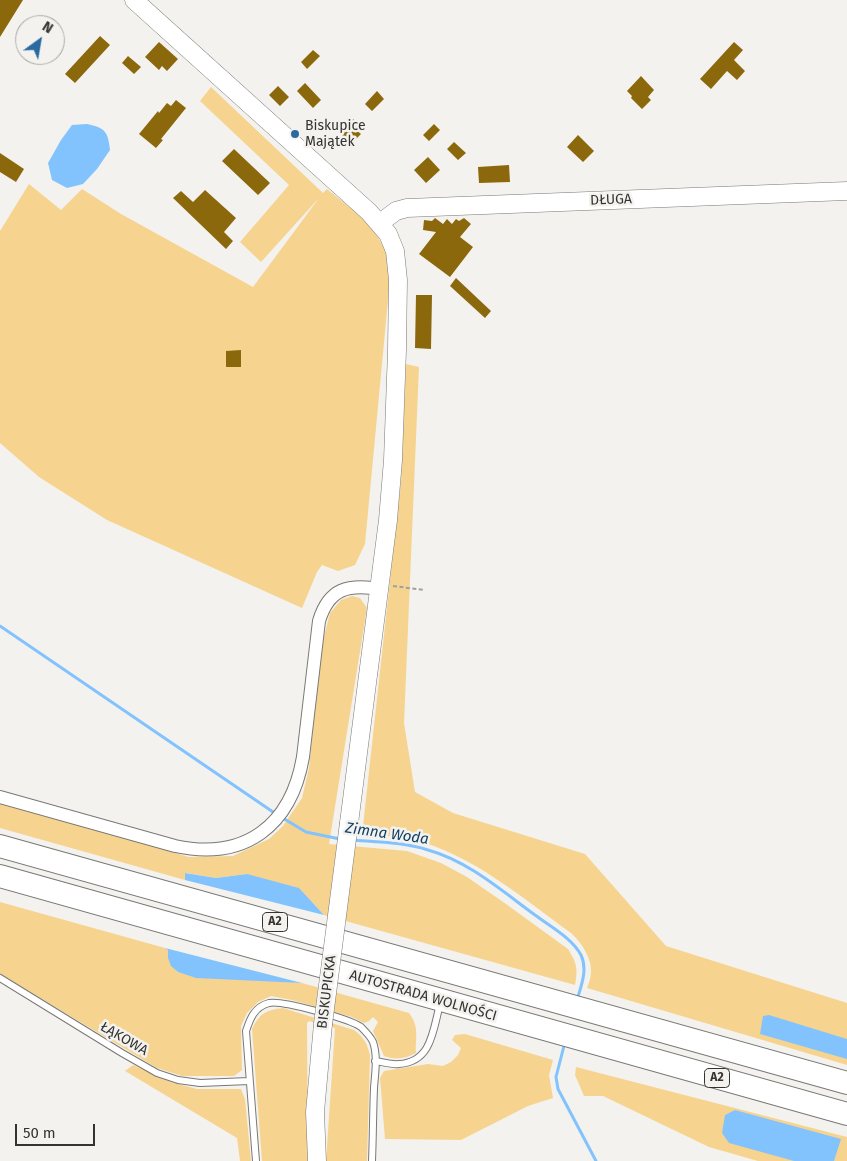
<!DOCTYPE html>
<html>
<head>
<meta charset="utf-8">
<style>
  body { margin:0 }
  #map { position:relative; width:847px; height:1161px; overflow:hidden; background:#f3f2ee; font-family:"Fira Sans",sans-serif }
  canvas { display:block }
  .north { position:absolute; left:15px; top:15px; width:50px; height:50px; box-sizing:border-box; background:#f3f2ee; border:1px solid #a7a6a3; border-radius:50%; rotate:32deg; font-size:14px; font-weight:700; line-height:20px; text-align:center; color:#343332 }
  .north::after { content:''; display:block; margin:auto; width:18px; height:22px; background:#296ba0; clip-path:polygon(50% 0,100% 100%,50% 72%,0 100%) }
  .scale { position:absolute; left:15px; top:1124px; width:80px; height:22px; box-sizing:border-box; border:2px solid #343332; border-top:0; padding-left:6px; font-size:15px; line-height:18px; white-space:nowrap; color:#343332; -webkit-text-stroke:4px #f3f2ee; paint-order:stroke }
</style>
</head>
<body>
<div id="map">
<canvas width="847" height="1161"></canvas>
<div class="north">N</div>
<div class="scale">50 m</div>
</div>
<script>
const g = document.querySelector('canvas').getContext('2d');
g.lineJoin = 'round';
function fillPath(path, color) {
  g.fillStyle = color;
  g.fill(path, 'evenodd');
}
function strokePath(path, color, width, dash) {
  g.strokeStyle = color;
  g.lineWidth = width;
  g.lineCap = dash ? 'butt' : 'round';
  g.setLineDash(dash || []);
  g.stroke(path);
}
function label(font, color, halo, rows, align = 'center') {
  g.font = font + ' "Fira Sans",sans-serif';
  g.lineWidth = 5;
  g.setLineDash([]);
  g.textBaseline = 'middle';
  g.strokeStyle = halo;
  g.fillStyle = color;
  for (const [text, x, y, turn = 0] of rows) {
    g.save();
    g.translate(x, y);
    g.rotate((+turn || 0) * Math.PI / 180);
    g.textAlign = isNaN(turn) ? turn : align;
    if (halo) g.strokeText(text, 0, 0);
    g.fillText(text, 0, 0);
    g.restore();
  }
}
const green = new Path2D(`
  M211,87L323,193L327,189L369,223L387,252L390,279L365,544L355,565L338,571L322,565L317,572L302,608L107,520L39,477L0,443V231L29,184L61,210L82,189L121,214L253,287L319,198L261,262L240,242L289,185L200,101Z
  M406,364L419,367L404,723L415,792L453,813L585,854L666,946L847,1003V1065L587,988C589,983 591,977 591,972C592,958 581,942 571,933C521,897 472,854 411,839C396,835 378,836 362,835L395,535L401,481Z
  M352,596L360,598L367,608L329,844L407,851L441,863L467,877L506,904L568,949C577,963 578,969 575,985L324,915L313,903L247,874L216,878L186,873L185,880L0,828V803L189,857L233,856L269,839L283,826L302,798L309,768L321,648L330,613L341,600Z
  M0,902L165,948L168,950C168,961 171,965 178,972L302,983L409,1013C420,1028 415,1036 416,1053C405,1059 395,1060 384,1056L373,1031L378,1022L373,1017L369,1021L364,1023L352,1017L292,1000L271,996L258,1002L247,1013L241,1026L242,1070L234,1076H182L157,1068L0,974Z
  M283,1008L354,1030C364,1037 368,1045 370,1056L367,1161H326L335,1028L309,1021L307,1023L308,1161H262L252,1029C260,1013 266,1010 283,1008Z
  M465,1034L553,1060L549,1075L553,1098L528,1106L461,1140L385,1139L380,1078L384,1071L428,1064L443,1066L451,1062L458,1055L461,1048L452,1040L455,1035Z
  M133,1065L171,1082L197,1089H241L245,1099L251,1161H240L237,1138L125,1071Z
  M576,1067L847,1137V1161H758L709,1147L603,1096H584L575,1075Z`);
const water = new Path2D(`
  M87,124C105,128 108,131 110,150L97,169L83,184L67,188L52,180L48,163L61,140L72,125Z
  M185,873L216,878L247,874L299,888L324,915L185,880Z
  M165,948L302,983L196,978L178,972L171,966L168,958V950Z
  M769,1015L847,1039V1059L760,1034L763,1016Z
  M735,1110L841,1139L834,1161H794L729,1143L722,1133L725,1115Z`);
const stream = new Path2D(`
  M0,626L276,814
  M281,817L306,832L340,839
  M351,840C377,842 403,842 428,850C468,861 502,891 535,915C551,927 572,938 581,955C588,970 581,986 577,1000
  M565,1042L556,1077L558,1089L596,1161`);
const building = new Path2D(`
  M0,0H23L0,37Z
  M100,36L110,45L75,83L65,74Z
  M159,42L178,59L167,71L162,66L159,70L145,57Z
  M734,42L743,50L734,60L745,71L737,80L727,71L711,89L700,79Z
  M313,50L320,56L307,69L301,62Z
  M128,56L141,67L134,74L122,63Z
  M641,76L654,90L648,97L651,100L642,109L631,98L632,96L627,91Z
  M305,83L321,100L313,108L297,91Z
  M278,86L289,97L280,106L269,95Z
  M377,91L384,99L372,111L365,104Z
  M176,100L186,108L161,139L163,140L156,148L139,134L158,111L159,113L167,103L171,106Z
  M353,119L359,125L355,129L361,134L351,144L340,133Z
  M434,124L440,130L429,141L423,135Z
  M578,135L594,151L583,162L567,147Z
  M454,142L466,153L458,160L447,149Z
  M234,149L270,183L258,195L222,161Z
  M0,153L24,169L16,182L0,172Z
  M428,157L440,170L426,183L414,170Z
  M509,165L510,182L479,183L478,167Z
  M205,190L236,218L224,232L233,241L226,249L173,198L181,191L193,202Z
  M435,218L443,224L447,219L452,224L456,219L459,221L464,218L471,224L460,237L473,247L450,277L419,254L436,232L423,230L424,220L432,221Z
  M456,278L491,311L485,318L450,286Z
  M416,295H432L431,349L415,348Z
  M241,350V367H226V351Z`);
const path = new Path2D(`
  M393,586L424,590`);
const lane = new Path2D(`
  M0,978L122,1053L157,1073L178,1080L200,1083L249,1081
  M375,1061C383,1062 392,1065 399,1064C432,1062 433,1030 440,1004
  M256,1161L246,1031C250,1019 254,1007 269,1003C282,1000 350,1019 361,1027C365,1031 371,1037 373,1042C378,1056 375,1074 374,1088C373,1112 373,1137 372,1161`);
const street = new Path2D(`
  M0,797L175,846C245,861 291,826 303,757L319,621C329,588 348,584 380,589`);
const secondary = new Path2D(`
  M134,0L369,212L388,234L395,251L398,280L397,350L393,460L388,520L349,823
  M380,223L396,211L407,208L847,191
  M317,1161L315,1112L323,1024`);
const highway = new Path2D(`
  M0,846L847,1083
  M0,876L847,1114`);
const secondaryBridge = new Path2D(`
  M323,1024L349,823`);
const markers = [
  [295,134,5,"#296ba0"]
];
const shields = [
  [275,922,25],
  [717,1078,25]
];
const shieldNames = [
  ["A2",275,922],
  ["A2",717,1078]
];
const poiNames = [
  ["Biskupice",305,126],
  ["Majątek",305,142]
];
const streetNames = [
  ["DŁUGA",611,200,-2],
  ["BISKUPICKA",327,992,-83],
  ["AUTOSTRADA WOLNOŚCI",423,996,16],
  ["ŁĄKOWA",124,1039,30]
];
const waterNames = [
  ["Zimna Woda",387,834,8]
];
fillPath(green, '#f6d48f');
fillPath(water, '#82c3fe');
strokePath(stream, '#82c3fe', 3);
fillPath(building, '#8c680c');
strokePath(lane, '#797875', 8);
strokePath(street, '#797875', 14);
strokePath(secondary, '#797875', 19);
strokePath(highway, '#797875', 24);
strokePath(path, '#a1a09d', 2, [4, 2.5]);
strokePath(lane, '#fff', 6);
strokePath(street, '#fff', 12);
strokePath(secondary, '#fff', 18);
strokePath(highway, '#fff', 22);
strokePath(secondaryBridge, '#797875', 19, []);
strokePath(secondaryBridge, '#fff', 18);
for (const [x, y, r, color] of markers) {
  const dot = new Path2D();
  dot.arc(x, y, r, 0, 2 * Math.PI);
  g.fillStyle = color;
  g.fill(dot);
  strokePath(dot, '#f3f2ee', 2);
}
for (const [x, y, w] of shields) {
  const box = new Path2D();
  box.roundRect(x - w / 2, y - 9.5, w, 19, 4);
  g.fillStyle = '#f3f2ee';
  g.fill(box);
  strokePath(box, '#343332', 1);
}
label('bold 12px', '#343332', null, shieldNames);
label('14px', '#343332', '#f3f2ee', poiNames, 'left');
label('14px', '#343332', '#f3f2ee', streetNames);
label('italic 15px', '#0f4065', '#f3f2ee', waterNames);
</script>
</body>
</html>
